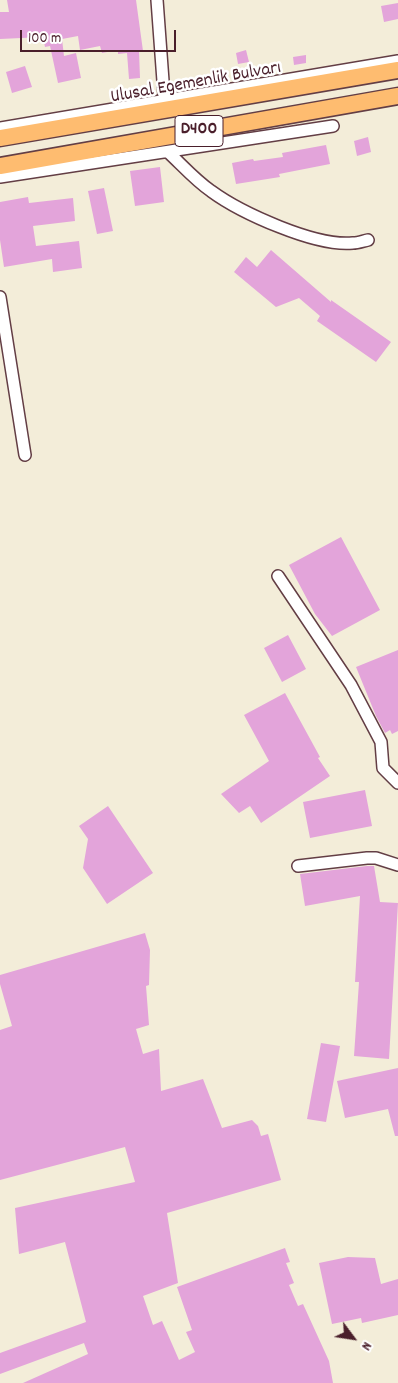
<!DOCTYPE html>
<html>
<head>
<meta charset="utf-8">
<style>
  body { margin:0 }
  #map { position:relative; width:398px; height:1383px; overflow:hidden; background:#f3edd9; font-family:Dekko,sans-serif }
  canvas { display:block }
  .north { position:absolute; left:328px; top:1313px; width:50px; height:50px; -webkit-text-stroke:4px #fff; paint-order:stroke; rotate:121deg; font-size:14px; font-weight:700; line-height:20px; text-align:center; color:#4a1f2b }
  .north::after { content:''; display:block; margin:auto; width:18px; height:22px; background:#4a1f2b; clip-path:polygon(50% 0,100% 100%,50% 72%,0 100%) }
  .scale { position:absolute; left:20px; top:30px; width:156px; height:22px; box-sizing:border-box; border:2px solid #4a1f2b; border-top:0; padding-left:6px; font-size:15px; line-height:18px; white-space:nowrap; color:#4a1f2b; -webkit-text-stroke:4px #fff; paint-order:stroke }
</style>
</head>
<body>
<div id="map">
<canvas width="398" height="1383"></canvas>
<div class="north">N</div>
<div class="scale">100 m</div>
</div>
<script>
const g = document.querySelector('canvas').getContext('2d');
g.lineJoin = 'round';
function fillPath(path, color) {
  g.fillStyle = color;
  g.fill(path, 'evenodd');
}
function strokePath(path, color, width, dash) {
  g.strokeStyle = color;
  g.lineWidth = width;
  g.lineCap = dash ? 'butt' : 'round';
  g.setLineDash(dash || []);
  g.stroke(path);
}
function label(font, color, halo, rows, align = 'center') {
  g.font = font + ' Dekko,sans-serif';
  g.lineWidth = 5;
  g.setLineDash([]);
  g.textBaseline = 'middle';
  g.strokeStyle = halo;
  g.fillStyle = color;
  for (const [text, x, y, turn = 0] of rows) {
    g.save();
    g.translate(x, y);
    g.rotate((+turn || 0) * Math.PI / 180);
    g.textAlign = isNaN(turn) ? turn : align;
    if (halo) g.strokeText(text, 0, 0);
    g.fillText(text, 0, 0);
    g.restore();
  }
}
const building = new Path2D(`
  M7,0H136L143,51H139L140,78L129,79L127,53L118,54V50L102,53L100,46L80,50L78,36L62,39L64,56L76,53L81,78L58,83L50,46L45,47L43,37L0,39V12H9Z
  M398,3V19L384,22L381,6Z
  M246,50L249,62L238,64L236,53Z
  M306,55V63L294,65L293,57Z
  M25,66L32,87L12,93L6,72Z
  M368,137L371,152L357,156L354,141Z
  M326,145L330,164L279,174L280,177L236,184L232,163L253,159L254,161L283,157L282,153Z
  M160,167L164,202L135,206L130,171Z
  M104,188L113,231L97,234L88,191Z
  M28,197L29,203L73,198L75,221L33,226L36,246L79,241L82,268L53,272L52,259L4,267L0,240V202Z
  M271,250L331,302V300L391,342L376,362L317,321L320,316L299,298L276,307L234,272L246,257L257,267Z
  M341,537L380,610L332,636L315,614L289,565Z
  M288,635L306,669L282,682L264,648Z
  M398,650V731L392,734L390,730L385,733L376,716L356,667Z
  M285,693L320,757L318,758L330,776L261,823L250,806L239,813L221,794L269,761L244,715Z
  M365,790L372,826L310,838L303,802Z
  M108,806L153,873L107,904L83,868L88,839L79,826Z
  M367,866H374L380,902L398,903L389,1059L354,1056L359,982H355L360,896L305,906L300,874Z
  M145,933L150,950L149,985L146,986L149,1025L136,1029L143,1054L159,1049L161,1091L203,1079L222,1128L252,1120L258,1126L261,1136L268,1134L281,1180L167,1213L178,1283L143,1296L153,1325L162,1321L179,1360L195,1352L186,1332L192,1330L177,1287L285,1248L290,1262L286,1263L294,1283L289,1285L298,1306L303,1304L329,1361L333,1383H23L88,1354L84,1343L0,1374V1353L86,1322L65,1242L19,1254L15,1208L135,1182L125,1147L0,1180V1030L12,1026L0,984V975Z
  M321,1043L340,1046L326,1122L307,1119Z
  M398,1068V1136H395L388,1109L345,1118L337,1081Z
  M348,1257L375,1258L381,1284L398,1279V1315L362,1323L361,1318L332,1324L319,1263Z`);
const minor = new Path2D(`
  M157,0L165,108
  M0,128L398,61
  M168,152C182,165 195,180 211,191C241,213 316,247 353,243C358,243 363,241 368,240
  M0,177L333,126
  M0,297L25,455
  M278,576L351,685L381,742L383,768L398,783
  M298,866L367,858H376L398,865`);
const highway = new Path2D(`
  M0,138L398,70
  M0,166L398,96`);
const shields = [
  [199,131,48]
];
const shieldNames = [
  ["D400",199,131]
];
const streetNames = [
  ["Ulusal Egemenlik Bulvarı",196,84,-10]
];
fillPath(building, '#e3a4da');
strokePath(minor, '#633e45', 14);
strokePath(highway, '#633e45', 19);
strokePath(minor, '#fff', 11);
strokePath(highway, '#febc70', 16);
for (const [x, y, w] of shields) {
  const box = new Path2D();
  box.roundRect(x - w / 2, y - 15.5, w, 31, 4);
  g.fillStyle = '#fff';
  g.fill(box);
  strokePath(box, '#4a1f2b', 1);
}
label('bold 18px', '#4a1f2b', null, shieldNames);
label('19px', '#4a1f2b', '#fff', streetNames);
</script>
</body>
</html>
